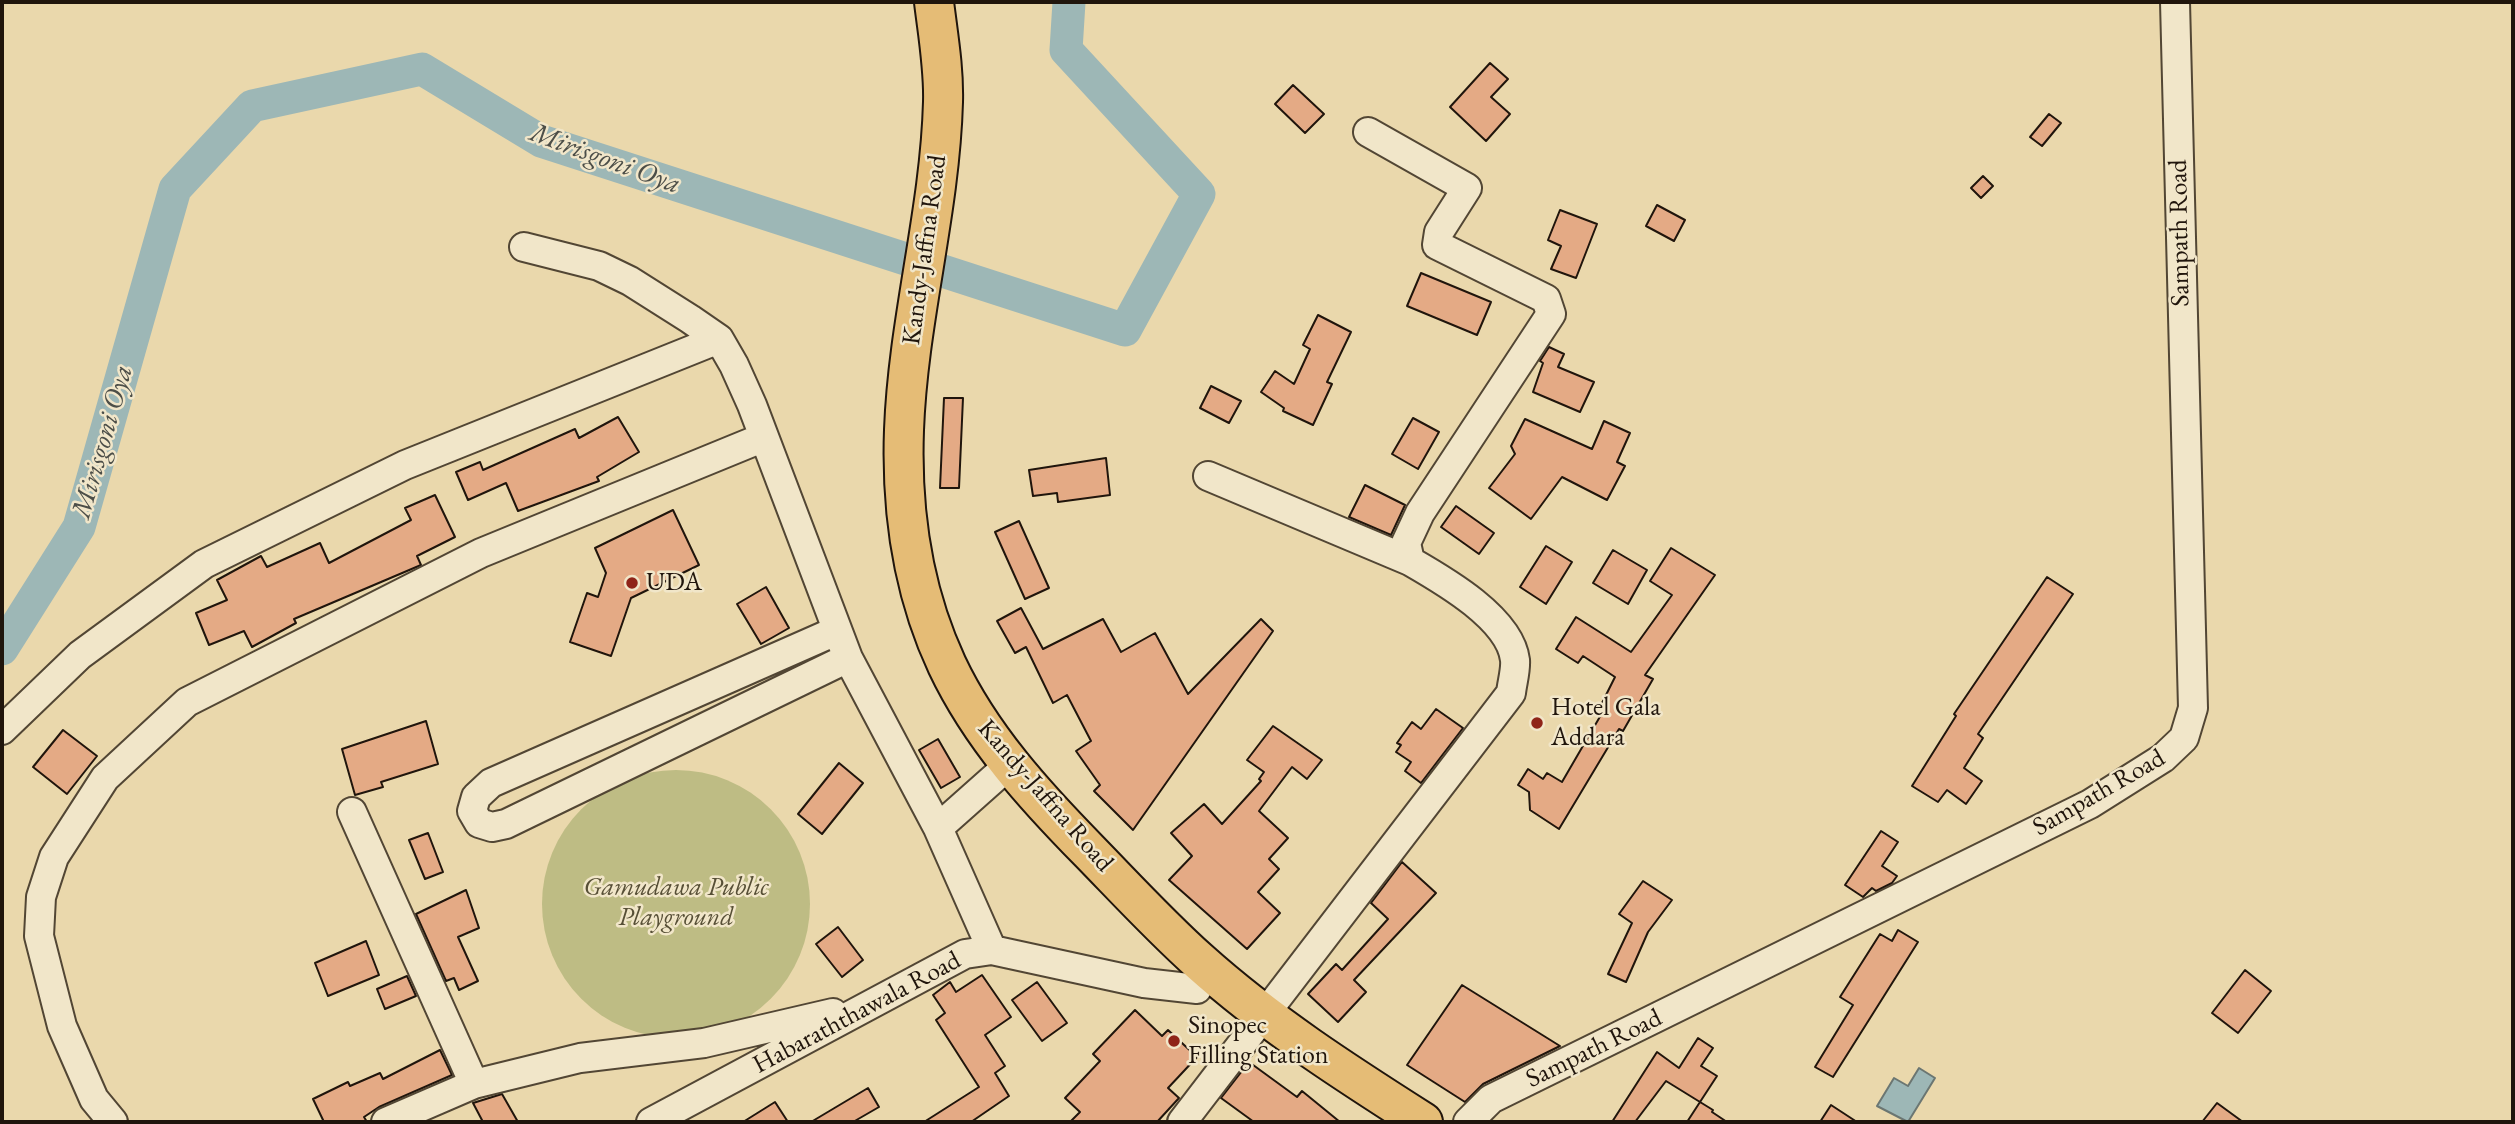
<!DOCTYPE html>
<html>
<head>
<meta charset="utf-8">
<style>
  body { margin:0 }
  #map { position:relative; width:2515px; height:1124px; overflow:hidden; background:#ead8ac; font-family:"EB Garamond",serif }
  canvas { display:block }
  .frame { position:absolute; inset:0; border:4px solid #20150c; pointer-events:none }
</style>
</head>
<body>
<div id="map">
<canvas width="2515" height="1124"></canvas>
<div class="frame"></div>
</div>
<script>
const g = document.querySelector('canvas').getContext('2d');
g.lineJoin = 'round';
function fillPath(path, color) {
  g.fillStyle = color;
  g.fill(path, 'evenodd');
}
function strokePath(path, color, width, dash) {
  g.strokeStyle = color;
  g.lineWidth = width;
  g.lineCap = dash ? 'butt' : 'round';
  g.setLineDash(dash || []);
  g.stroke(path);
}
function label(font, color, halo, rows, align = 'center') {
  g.font = font + ' "EB Garamond",serif';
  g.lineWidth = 5;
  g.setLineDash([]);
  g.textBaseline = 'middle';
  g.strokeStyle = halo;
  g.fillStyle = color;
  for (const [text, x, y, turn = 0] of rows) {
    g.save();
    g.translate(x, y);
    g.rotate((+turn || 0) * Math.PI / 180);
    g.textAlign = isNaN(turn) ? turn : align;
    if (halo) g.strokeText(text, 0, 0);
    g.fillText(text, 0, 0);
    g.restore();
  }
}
const green = new Path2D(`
  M542 904a134 134 0 1 1 268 0a134 134 0 1 1-268 0Z`);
const water = new Path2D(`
  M1919,1068L1935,1078L1908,1122L1877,1106L1894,1078L1908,1086Z`);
const river = new Path2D(`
  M2,649L79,527L175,189L252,106L422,69L541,141L1125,330L1199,194L1066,50L1069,2`);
const building = new Path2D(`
  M1490,63L1508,79L1491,97L1510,114L1486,141L1450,107Z
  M1293,85L1324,114L1305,133L1275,104Z
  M2049,114L2061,123L2042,146L2030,137Z
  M1983,176L1993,186L1981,198L1971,188Z
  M1657,205L1685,220L1674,241L1646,226Z
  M1560,210L1597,224L1576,278L1551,269L1561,246L1548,240Z
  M1421,273L1491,302L1477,335L1407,306Z
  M1318,315L1351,332L1327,382L1332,384L1313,425L1283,411L1284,408L1261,392L1275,371L1294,384L1310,349L1303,345Z
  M1549,347L1564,354L1558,367L1594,382L1580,412L1533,392L1543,363L1540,361Z
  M1211,386L1241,401L1229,423L1200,408Z
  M944,398H963L959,488H940Z
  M618,417L639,452L597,477L599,481L518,511L506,483L468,500L456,472L480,462L483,470L575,429L579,438Z
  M1413,418L1439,432L1418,469L1392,454Z
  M1525,419L1592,449L1604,421L1630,433L1617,462L1625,466L1607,500L1562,477L1531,519L1489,488L1515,454L1511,446Z
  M1106,458L1110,495L1058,502L1057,493L1033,496L1029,470Z
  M1365,485L1405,505L1391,535L1349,517Z
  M435,495L455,537L417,556L421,565L294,619L296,623L252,647L244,631L209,645L196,613L227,600L217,580L261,556L267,567L320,543L329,563L411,520L405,508Z
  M1456,506L1494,533L1479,554L1441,527Z
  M673,510L699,565L631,598L611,656L570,642L587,593L598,597L606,573L595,548Z
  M1019,521L1049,588L1025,599L995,532Z
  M1546,546L1572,562L1546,604L1520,587Z
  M1671,548L1715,575L1645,675L1653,679L1623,731L1619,729L1559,829L1530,810L1529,792L1518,785L1528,769L1543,779L1547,773L1562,782L1605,708L1601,705L1615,677L1583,656L1578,663L1556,649L1576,617L1631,652L1672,595L1650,581Z
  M1613,550L1647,570L1628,604L1593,583Z
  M2047,577L2073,594L1978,734L1983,738L1964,768L1982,781L1966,804L1947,790L1938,802L1912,786L1956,716L1954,714Z
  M766,587L789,628L761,644L737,604Z
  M1021,608L1043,649L1103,619L1121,652L1155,633L1188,694L1261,619L1273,631L1133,830L1094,791L1100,785L1076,751L1091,741L1067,695L1053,703L1026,647L1015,653L997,621Z
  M1436,709L1463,728L1421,783L1405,771L1411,762L1396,752L1401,745L1397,743L1412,722L1421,729Z
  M426,721L438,764L381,782L383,787L355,795L342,749Z
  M1273,726L1322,760L1307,779L1292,767L1259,811L1288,838L1269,859L1279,869L1258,892L1280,913L1247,949L1169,880L1192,856L1171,833L1204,804L1222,824L1261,781L1259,779L1264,772L1247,760Z
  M63,730L97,756L67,794L33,767Z
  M938,739L960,777L941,788L919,750Z
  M839,763L863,783L822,834L798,814Z
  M1881,831L1898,842L1882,866L1897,876L1892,883L1876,891L1872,888L1863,897L1845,885Z
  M428,833L443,872L425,879L409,840Z
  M1402,862L1436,893L1354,980L1366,992L1338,1022L1308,994L1336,964L1342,970L1388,919L1371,903Z
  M1643,881L1672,900L1648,932L1626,982L1608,974L1632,923L1619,914Z
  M466,890L479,928L458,937L478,981L459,990L454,978L446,981L416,914Z
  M838,927L863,960L842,977L816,944Z
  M1898,930L1918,942L1833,1077L1815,1067L1853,1005L1840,997L1880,934L1892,941Z
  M366,941L379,975L328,996L315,963Z
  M2245,970L2271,991L2238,1033L2212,1013Z
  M982,975L1011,1017L985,1035L1005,1066L995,1073L1009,1096L971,1122H924L979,1087L936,1020L945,1013L933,995L950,982L956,992Z
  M407,976L416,996L385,1009L377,989Z
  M1037,982L1067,1023L1042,1041L1012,1000Z
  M1462,985L1560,1046L1483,1084L1465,1102L1407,1065Z
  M1135,1010L1162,1036L1168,1030L1197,1057L1168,1088L1179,1098L1157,1122H1070L1080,1112L1065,1098L1100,1061L1093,1054Z
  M1698,1038L1713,1048L1701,1066L1717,1076L1700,1102L1666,1081L1635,1122H1612L1657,1052L1679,1068Z
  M440,1050L452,1075L379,1107L364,1117L367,1122H324L313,1099L348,1082L350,1086L380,1073L383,1079Z
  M1249,1062L1297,1097L1302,1091L1340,1122H1254L1221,1098Z
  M868,1088L879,1107L853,1122H811Z
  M502,1094L518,1122H483L473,1103Z
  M775,1102L788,1122H743Z
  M1700,1102L1713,1110L1712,1112L1727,1122H1687Z
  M2217,1103L2243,1122H2202Z
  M1831,1105L1857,1122H1820Z`);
const minor = new Path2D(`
  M524,247L599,266L630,281L690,319L719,339L734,365L752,405L848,658L938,828L992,950
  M1208,476L1410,561
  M836,631L491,783L476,797L472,811L479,823L492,827L506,824L848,658
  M2,730L80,655L204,564L405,465L719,339
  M352,812L474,1084
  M938,828L1010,764
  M113,1122L94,1099L62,1026L39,936L41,897L54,857L105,778L187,702L481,553L762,438
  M386,1122L474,1084L580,1058L704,1043L833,1013
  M651,1122L965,954L992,950L1144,983L1197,989
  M1182,1122L1511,693C1512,683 1516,670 1515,660C1510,618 1443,580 1410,561L1406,543L1420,513L1551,314L1546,299L1437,245L1439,232L1467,188L1368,132
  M1468,1122L1491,1099L2090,804L2163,758L2184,738L2193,708L2175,2`);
const highway = new Path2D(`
  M934,2C938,35 944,68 943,102C940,212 908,320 904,430C901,512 912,590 947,665C981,737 1035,796 1090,852C1126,889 1161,927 1199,961C1268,1023 1346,1073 1423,1122`);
const markers = [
  [632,583,7,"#8f2418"],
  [1537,723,7,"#8f2418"],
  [1174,1041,7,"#8f2418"]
];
const streetNames = [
  ["Sampath Road",2180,233,-91],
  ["Kandy-Jaffna Road",925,250,-82],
  ["Sampath Road",2099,793,-30],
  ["Kandy-Jaffna Road",1045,796,49],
  ["Habaraththawala Road",857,1013,-28],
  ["Sampath Road",1594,1049,-26]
];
const poiNames = [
  ["UDA",646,583],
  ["Hotel Gala",1551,708],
  ["Addara",1551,738],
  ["Sinopec",1188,1026],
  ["Filling Station",1188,1056]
];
const parkNames = [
  ["Gamudawa Public",676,888],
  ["Playground",676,918]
];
const waterNames = [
  ["Mirisgoni Oya",605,159,20],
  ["Mirisgoni Oya",103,442,-74]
];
fillPath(green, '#bebc84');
fillPath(water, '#9db7b6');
strokePath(water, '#6b7672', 2);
strokePath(river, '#9db7b6', 33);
fillPath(building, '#e4aa85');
strokePath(building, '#20150c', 2);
strokePath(minor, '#524634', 32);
strokePath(highway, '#20150c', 42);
strokePath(minor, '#f1e6c9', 28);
strokePath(highway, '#e5bc76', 38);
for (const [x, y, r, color] of markers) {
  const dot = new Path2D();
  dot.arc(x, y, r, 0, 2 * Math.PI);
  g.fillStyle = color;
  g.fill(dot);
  strokePath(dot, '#f1e6c9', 2.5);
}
label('26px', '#20150c', '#f1e6c9', streetNames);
label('26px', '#20150c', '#f1e6c9', poiNames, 'left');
label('italic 26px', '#574f36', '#f1e6c9', parkNames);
label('italic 28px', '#4c4e48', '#f1e6c9', waterNames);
</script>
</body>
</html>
